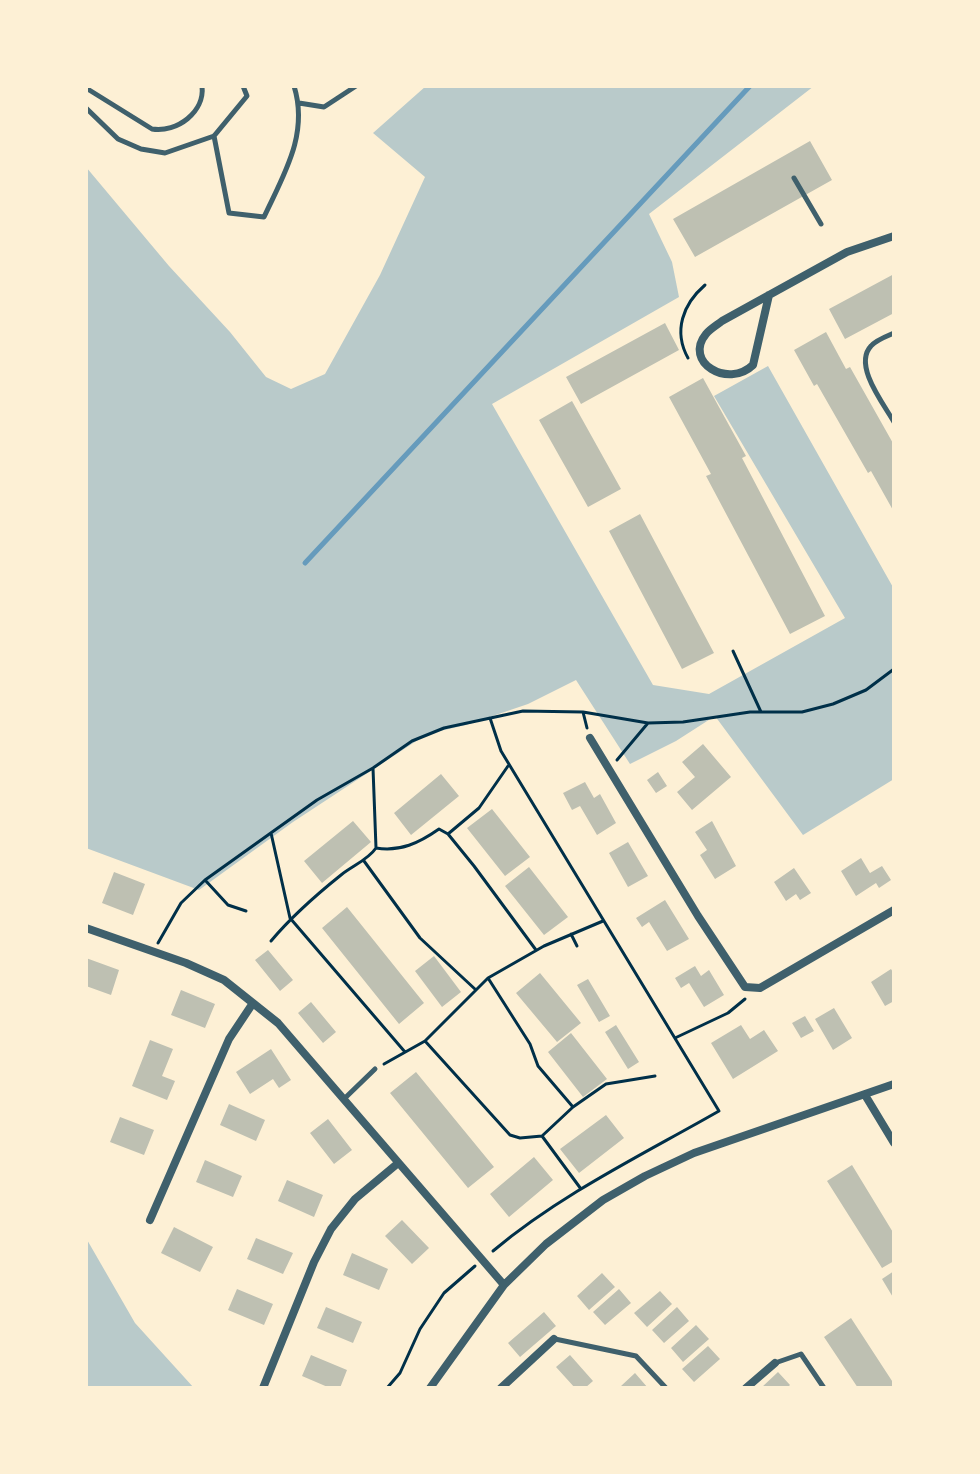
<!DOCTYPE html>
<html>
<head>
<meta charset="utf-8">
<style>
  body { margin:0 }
  #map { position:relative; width:980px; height:1474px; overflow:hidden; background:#fdf0d5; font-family:"DejaVu Sans",sans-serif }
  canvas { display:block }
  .frame { position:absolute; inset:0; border:88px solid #fdf0d5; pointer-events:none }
</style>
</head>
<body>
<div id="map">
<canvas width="980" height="1474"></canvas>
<div class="frame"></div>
</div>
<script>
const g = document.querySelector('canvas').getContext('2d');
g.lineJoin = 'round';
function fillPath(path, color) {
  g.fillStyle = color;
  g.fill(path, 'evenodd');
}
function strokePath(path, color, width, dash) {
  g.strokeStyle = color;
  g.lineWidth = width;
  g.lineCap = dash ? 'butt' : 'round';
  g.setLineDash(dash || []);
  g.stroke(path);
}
const green = new Path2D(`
  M426,86H814L649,214L672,262L679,297L492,404L653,685L709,694L845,618L714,396L768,366L894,589V779L803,835L715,716L676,741L630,764L576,680L528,704L466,725L427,734L293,822L199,890L86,848V167L169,266L230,332L266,377L291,389L325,374L380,275L425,177L373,133Z
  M86,1238L135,1323L194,1388H86Z`);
const stream = new Path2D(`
  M305,563L750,86`);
const building = new Path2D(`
  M810,141L832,180L695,257L673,219Z
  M894,274V313L845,339L829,309Z
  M665,323L679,350L581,404L566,377Z
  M826,332L846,369L850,367L894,445V512L871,471L868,473L817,384L814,386L794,350Z
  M703,378L746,456L742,458L825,616L790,634L706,476L711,474L669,397Z
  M572,401L621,489L588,507L539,420Z
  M640,514L714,653L682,669L609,531Z
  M703,744L731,777L692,810L677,792L695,777L682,762Z
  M658,772L667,786L656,793L647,780Z
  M441,774L459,796L411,835L394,813Z
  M585,782L594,798L600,794L616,823L597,835L580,806L572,810L563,793Z
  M492,809L530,857L505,876L467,828Z
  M353,821L371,842L322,883L304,861Z
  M712,821L736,866L715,879L700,855L707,850L695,832Z
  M628,842L648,876L628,887L609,853Z
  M861,858L870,873L882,866L891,880L879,888L876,883L856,896L841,871Z
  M529,867L568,917L544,935L505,886Z
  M794,868L811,893L800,900L796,894L786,901L774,882Z
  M114,872L145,884L133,915L102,903Z
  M665,900L689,939L667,951L649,922L642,927L636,918Z
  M347,907L424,1003L399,1024L322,928Z
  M268,950L293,980L280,991L255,960Z
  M434,956L461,992L442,1007L415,971Z
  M86,958L119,970L111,995L86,986Z
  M695,966L701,976L709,970L724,995L704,1007L689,983L681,988L675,978Z
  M891,969L894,974V1001L885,1006L871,982Z
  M540,973L581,1023L557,1042L516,993Z
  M588,979L610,1016L599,1022L577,985Z
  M181,990L215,1004L205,1028L171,1015Z
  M311,1002L336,1032L323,1043L298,1013Z
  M834,1008L852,1038L833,1050L815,1019Z
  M805,1016L814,1031L801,1038L792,1023Z
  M616,1025L639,1062L628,1069L605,1032Z
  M741,1025L750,1039L764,1030L778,1051L733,1079L711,1043Z
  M571,1033L607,1079L583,1097L548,1052Z
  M150,1040L173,1049L162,1076L175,1081L167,1100L132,1086Z
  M271,1049L291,1080L279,1088L273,1079L250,1094L236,1072Z
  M416,1072L494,1167L468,1188L390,1093Z
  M229,1104L265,1120L256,1141L220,1125Z
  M606,1115L624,1138L579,1173L560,1149Z
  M120,1117L154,1130L144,1155L110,1142Z
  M328,1119L352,1150L334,1164L310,1133Z
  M534,1157L553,1180L509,1217L490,1194Z
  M205,1160L242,1176L233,1197L196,1182Z
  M852,1165L894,1234V1261L882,1268L827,1181Z
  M287,1180L323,1195L314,1217L278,1201Z
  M402,1220L429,1248L412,1264L385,1236Z
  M174,1227L213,1247L200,1272L161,1253Z
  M256,1238L293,1253L283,1274L247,1259Z
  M352,1253L388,1269L379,1290L343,1275Z
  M894,1271V1299L882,1279Z
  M602,1273L615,1287L589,1310L577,1296Z
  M237,1289L273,1304L264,1325L228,1310Z
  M619,1289L631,1303L605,1325L593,1312Z
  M660,1291L672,1304L647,1327L634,1313Z
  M326,1307L362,1322L353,1343L317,1328Z
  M677,1307L689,1321L664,1343L652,1330Z
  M544,1312L556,1326L520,1357L508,1343Z
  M851,1318L894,1384L891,1388H858L824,1337Z
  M696,1325L709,1339L683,1362L671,1348Z
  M708,1346L720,1359L694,1382L682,1369Z
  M311,1355L347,1370L340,1388H330L302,1376Z
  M570,1355L593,1381L585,1388H575L556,1367Z
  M778,1372L790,1385L787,1388H761Z
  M635,1373L648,1388H624L621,1386Z`);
const path = new Path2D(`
  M688,358C673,331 683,304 705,285
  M733,651L761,712
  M583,712L587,728
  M490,718L501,751L719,1111C642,1155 561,1194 493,1251
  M617,760L648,723
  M373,768L376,848
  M271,833L290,918L405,1052
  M448,834L474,866L536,950
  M364,861L420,938L476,990
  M205,880L228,905L246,911
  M571,934L577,946
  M271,941C292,916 316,895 341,875C352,866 368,860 376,848C400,852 419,843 439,829L448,834L479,808L508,766
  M158,943L181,903L205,880L317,800L373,768L412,741L444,728L523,711L583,712L648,723L683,722L750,712H802L833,704L866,690L894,669
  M488,978L530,1044L538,1066L573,1107
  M675,1038L728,1013L745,999
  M425,1041L510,1135L520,1138L542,1136L581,1189
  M384,1064L425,1041L488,978L544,946L603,921
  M542,1136L573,1107L606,1084L655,1076
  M387,1388L400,1373L420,1329L444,1293L475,1266`);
const service = new Path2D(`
  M86,88L152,129C177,133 205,112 202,86
  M299,103L324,107L356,86
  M86,108L118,139L141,149L165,153L214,136L247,96L243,86
  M214,136L229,213L264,217C284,174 309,134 294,86
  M794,178L821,224
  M894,333C887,336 876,340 871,346C853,365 883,403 894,422
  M344,1099L375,1069
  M555,1339L636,1356L666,1388
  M775,1363L801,1354L824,1388`);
const minor = new Path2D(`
  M769,295L753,365C728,389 683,362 706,334C710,329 717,325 722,321L847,252L894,236
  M590,738L698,916L745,987L760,988L894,910
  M86,928L186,963L224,980L278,1023L504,1285
  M865,1095L894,1143
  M150,1220L229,1039L253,1003
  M263,1388L314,1262L331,1229L355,1199L397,1164
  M430,1388L504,1285L546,1244L603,1200L645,1176L694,1153L894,1084
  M501,1388L554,1339
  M746,1388L775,1363`);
fillPath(green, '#b9caca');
strokePath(stream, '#669bbc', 5);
fillPath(building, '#bec0b2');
strokePath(path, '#003049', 3);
strokePath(service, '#3f606c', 5);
strokePath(minor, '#3f606c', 8);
</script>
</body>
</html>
